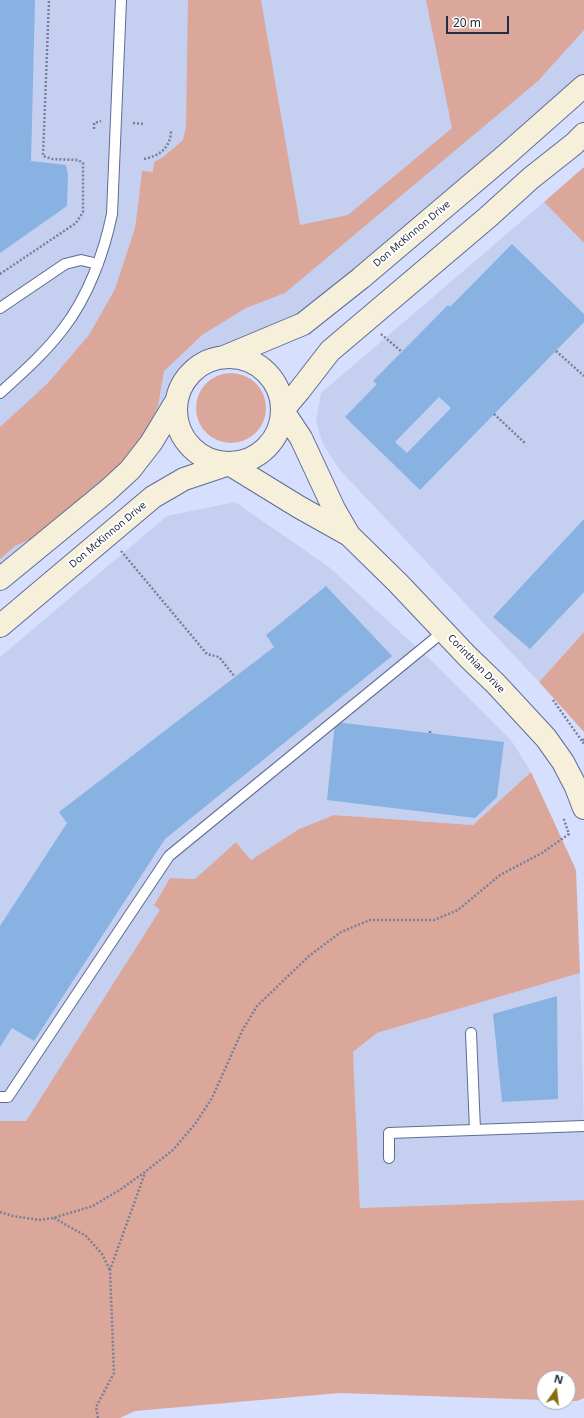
<!DOCTYPE html>
<html>
<head>
<meta charset="utf-8">
<style>
  body { margin:0 }
  #map { position:relative; width:584px; height:1418px; overflow:hidden; background:#d6dffd; font-family:"Noto Sans",sans-serif }
  canvas { display:block }
  .north { position:absolute; left:536px; top:1370px; width:40px; height:40px; box-sizing:border-box; background:#fff; border:1px solid #a8aab1; border-radius:50%; rotate:14deg; font-size:11px; font-weight:700; line-height:16px; text-align:center; color:#252b3d }
  .north::after { content:''; display:block; margin:auto; width:14px; height:18px; background:#876e0d; clip-path:polygon(50% 0,100% 100%,50% 72%,0 100%) }
  .scale { position:absolute; left:446px; top:16px; width:63px; height:18px; box-sizing:border-box; border:2px solid #252b3d; border-top:0; padding-left:5px; font-size:12px; line-height:14px; white-space:nowrap; color:#252b3d; -webkit-text-stroke:3px #fff; paint-order:stroke }
</style>
</head>
<body>
<div id="map">
<canvas width="584" height="1418"></canvas>
<div class="north">N</div>
<div class="scale">20 m</div>
</div>
<script>
const g = document.querySelector('canvas').getContext('2d');
g.lineJoin = 'round';
function fillPath(path, color) {
  g.fillStyle = color;
  g.fill(path, 'evenodd');
}
function strokePath(path, color, width, dash) {
  g.strokeStyle = color;
  g.lineWidth = width;
  g.lineCap = dash ? 'butt' : 'round';
  g.setLineDash(dash || []);
  g.stroke(path);
}
function label(font, color, halo, rows, align = 'center') {
  g.font = font + ' "Noto Sans",sans-serif';
  g.lineWidth = 4;
  g.setLineDash([]);
  g.textBaseline = 'middle';
  g.strokeStyle = halo;
  g.fillStyle = color;
  for (const [text, x, y, turn = 0] of rows) {
    g.save();
    g.translate(x, y);
    g.rotate((+turn || 0) * Math.PI / 180);
    g.textAlign = isNaN(turn) ? turn : align;
    if (halo) g.strokeText(text, 0, 0);
    g.fillText(text, 0, 0);
    g.restore();
  }
}
const built = new Path2D(`
  M0,0H584V86L361,278L224,357L202,379L130,470L0,579Z
  M544,202L584,243V632L539,682L339,469L323,444L316,422L321,393Z
  M235,502L329,567L436,665L511,740L531,772L473,825L334,815L299,829L251,860L236,842L195,879L170,878L154,904L161,910L26,1121H0V657L167,516Z
  M580,973L584,1126V1200L360,1208L353,1052L377,1033Z`);
const green = new Path2D(`
  M188,0H261L300,225L348,215L452,128L426,0H584V30L538,81L285,293L246,308L202,335L164,371L158,406L146,433L128,457L36,537L15,546L0,559V427L48,383L89,335L115,289L135,228L139,198L142,171L153,172L154,162L163,157L183,140L186,126Z
  M584,167V243L544,202Z
  M196 408a35 35 0 1 1 70 0a35 35 0 1 1-70 0Z
  M584,632V732L539,682Z
  M531,772L576,870L580,973L377,1033L353,1052L360,1208L584,1200V1398L577,1401H568V1378H544V1400L340,1393L135,1411L120,1418H0V1121H26L160,910L154,905L170,878L195,879L236,842L251,860L299,829L334,815L473,825Z`);
const building = new Path2D(`
  M0,0H35L31,161L66,165L68,175L67,206L0,253Z
  M512,244L584,314V322L420,490L345,417L377,384L373,381L448,305L450,307ZM439,397L451,408L407,453L395,442Z
  M584,519V592L530,649L493,617Z
  M326,586L392,656L165,839L34,1041L12,1028L0,1047V926L67,823L59,812L274,647L266,635Z
  M335,722L504,742L497,797L475,818L327,800Z
  M557,996L558,1099L502,1102L493,1014Z`);
const path = new Path2D(`
  M133,123L143,124
  M94,129V123L101,121
  M144,159C160,156 171,147 171,130
  M0,274L76,223L83,212V163L78,160L52,159L43,156L49,0
  M381,334L402,352
  M556,351L584,376
  M494,414L526,444
  M121,551L207,654L219,657L235,677
  M553,700L582,741
  M430,733V731
  M584,739L582,741L584,744
  M0,1212L13,1216L39,1220L53,1218L93,1206L121,1189L145,1172L173,1150L195,1124L212,1098L242,1031L257,1006L309,956L341,932L370,920H434L458,910L500,875L542,853L569,834L563,817
  M54,1218L86,1236L102,1254L110,1270
  M98,1418L96,1407L114,1373L110,1270L145,1173`);
const lane = new Path2D(`
  M0,308L65,264L81,260L98,264
  M0,393C22,373 45,353 63,329C88,297 104,253 112,214L121,0
  M471,1033L475,1130
  M0,1097H8L169,856L444,631
  M389,1158V1133L584,1126`);
const secondary = new Path2D(`
  M176 410a53 53 0 1 1 106 0a53 53 0 1 1-106 0Z
  M224,357L303,324L361,278L506,155L584,86
  M283,410L299,391L330,351L488,217L531,178L574,144L584,134
  M283,411L301,438L334,509L349,535
  M229,464L299,507L349,535L398,583L468,657L496,684L546,738L563,762L576,787L584,808
  M0,579L106,492L130,470L151,443L177,400
  M0,626L153,497L184,479L229,464`);
const streetNames = [
  ["Don McKinnon Drive",412,234,-40],
  ["Don McKinnon Drive",108,535,-40],
  ["Corinthian Drive",476,664,46]
];
fillPath(built, '#c5cff0');
fillPath(green, '#dca79b');
fillPath(building, '#88b2e2');
strokePath(lane, '#606c97', 12);
strokePath(secondary, '#606c97', 24);
strokePath(path, '#788097', 2.5, [2, 2]);
strokePath(lane, '#fff', 10);
strokePath(secondary, '#f6f0db', 22);
label('10px', '#252b3d', '#fff', streetNames);
</script>
</body>
</html>
